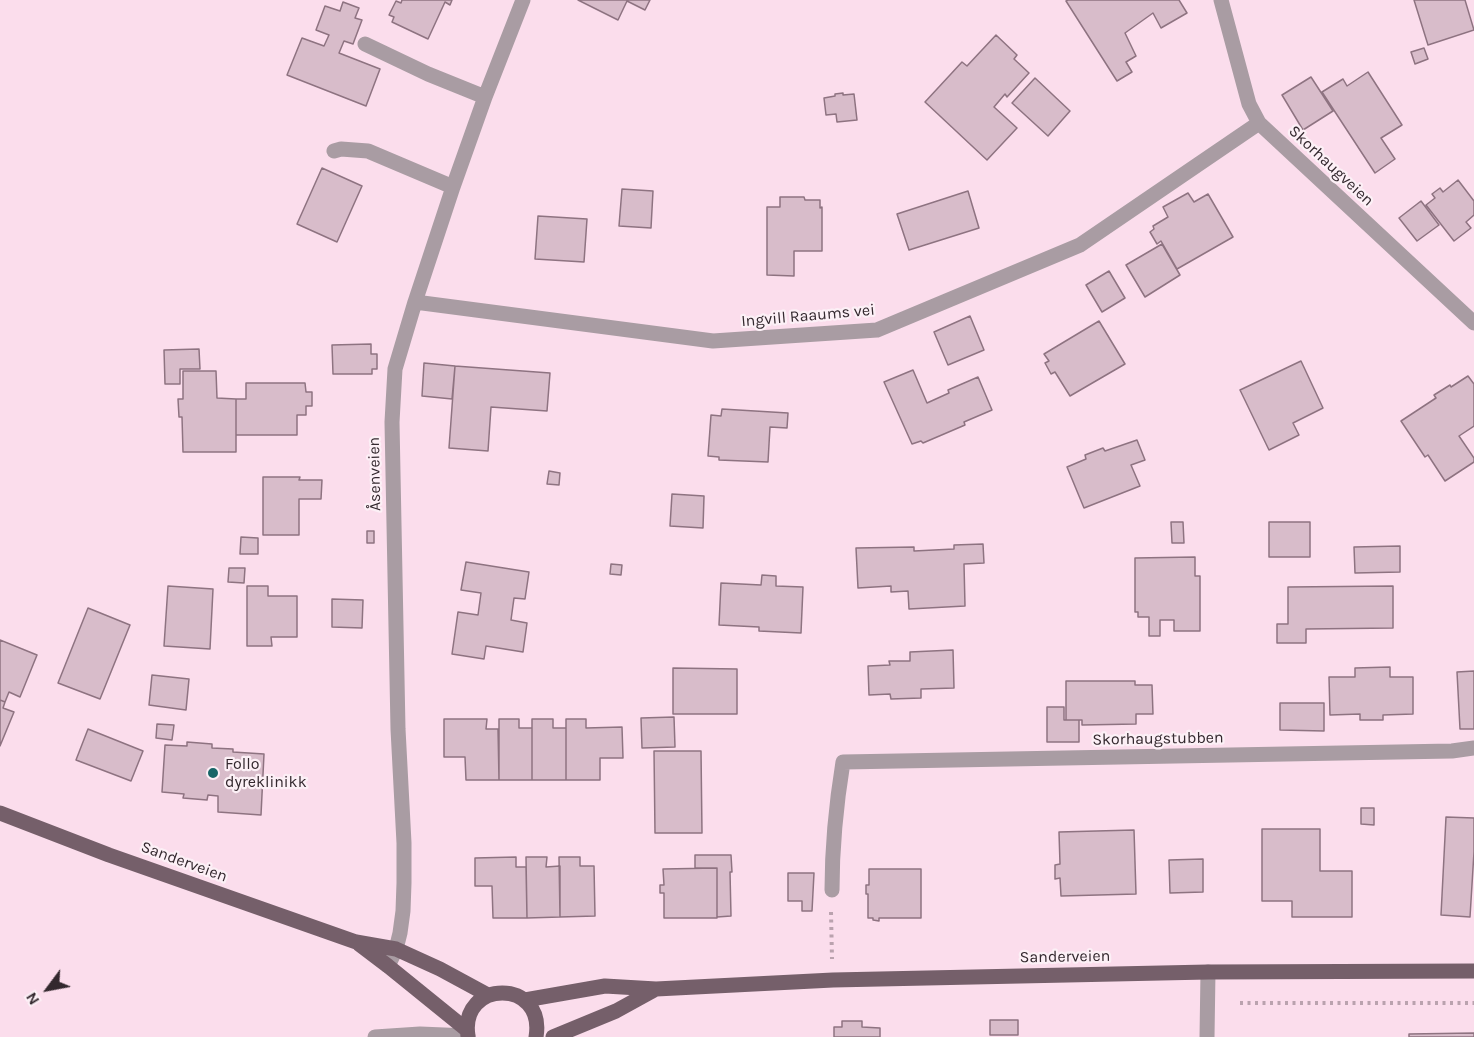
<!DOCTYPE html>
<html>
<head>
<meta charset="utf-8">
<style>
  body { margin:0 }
  #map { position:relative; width:1474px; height:1037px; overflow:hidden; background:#fbddec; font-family:Karla,sans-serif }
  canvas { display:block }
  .north { position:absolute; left:18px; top:959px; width:60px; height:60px; -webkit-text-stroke:4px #fcf0f6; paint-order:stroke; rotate:238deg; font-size:16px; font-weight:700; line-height:24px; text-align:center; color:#33282e }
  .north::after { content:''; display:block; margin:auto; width:21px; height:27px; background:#33282e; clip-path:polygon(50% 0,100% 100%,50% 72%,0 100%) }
</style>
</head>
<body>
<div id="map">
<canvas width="1474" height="1037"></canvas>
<div class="north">N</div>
</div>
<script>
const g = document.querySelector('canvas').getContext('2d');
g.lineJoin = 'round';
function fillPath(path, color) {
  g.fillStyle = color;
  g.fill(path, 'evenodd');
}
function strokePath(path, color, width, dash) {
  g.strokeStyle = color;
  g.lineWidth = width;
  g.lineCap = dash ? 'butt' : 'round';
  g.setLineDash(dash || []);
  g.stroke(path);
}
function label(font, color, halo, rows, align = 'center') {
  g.font = font + ' Karla,sans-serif';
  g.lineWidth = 4.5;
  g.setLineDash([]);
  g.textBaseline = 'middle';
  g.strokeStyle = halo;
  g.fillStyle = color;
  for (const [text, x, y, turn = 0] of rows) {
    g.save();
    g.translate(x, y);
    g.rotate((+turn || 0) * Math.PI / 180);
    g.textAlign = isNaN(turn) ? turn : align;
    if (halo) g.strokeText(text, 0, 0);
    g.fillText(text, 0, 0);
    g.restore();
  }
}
const building = new Path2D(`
  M402,0H452L450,5L445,2L428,39L392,22L394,17L389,15L396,1L401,3Z
  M578,0H650L645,10L627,1L618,20Z
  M1068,0H1179L1187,13L1161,28L1153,13L1125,33L1136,56L1126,62L1132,72L1117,81L1066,1Z
  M1414,0H1465L1474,30L1428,45Z
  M343,2L359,8L355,18L362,20L353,44L344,41L339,53L380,69L366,106L287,75L302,38L324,46L329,35L316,30L325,6L340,11Z
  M996,35L1017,55L1014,59L1029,73L1007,97L1005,94L994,107L1017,128L987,160L925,102L962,62L967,66Z
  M1424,48L1428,59L1415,64L1411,52Z
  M1368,72L1402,125L1381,138L1395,159L1375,173L1322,92L1343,79L1347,86Z
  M1311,77L1333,111L1303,130L1282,95Z
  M1035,78L1070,111L1048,136L1012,103Z
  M843,93V95L854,94L857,120L837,122L836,114L826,115L824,98L835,96V94Z
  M322,168L362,186L337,242L297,224Z
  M1458,180L1474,201V215L1466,222L1471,228L1454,241L1426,205L1435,198L1432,194L1440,188L1443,192Z
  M622,189L653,191L651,228L619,226Z
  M968,191L979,228L909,250L897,214Z
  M1188,193L1194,202L1208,194L1233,237L1177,269L1161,241L1157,244L1150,232L1154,229L1153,226L1168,217L1163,207Z
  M780,197H804L805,200H820V208L822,207V251H794V276L767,275V207H780Z
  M1421,201L1439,225L1417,241L1399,218Z
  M538,216L587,219L584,262L535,259Z
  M1162,244L1180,275L1145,297L1126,265Z
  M1109,271L1125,298L1102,312L1086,285Z
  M970,316L984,350L948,365L934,332Z
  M1099,321L1125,364L1070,396L1055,372L1051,374L1045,363L1049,361L1044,354Z
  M371,344V354H377V369H372V374H333L332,345Z
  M199,349L200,369H180V384H165L164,350Z
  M1301,361L1323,408L1293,423L1299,435L1269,450L1240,390Z
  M424,363L455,366L452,399L422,396Z
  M455,366L550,373L547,411L491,407L488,451L449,448Z
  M913,370L927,403L949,393L948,390L978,377L992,410L964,422L965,425L923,443L921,441L912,444L884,382Z
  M183,371H216L217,398L236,399V452H183L182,417H179L178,399H183Z
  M1468,376L1474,384V426L1459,436L1474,458V462L1445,481L1428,455L1425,457L1401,421L1436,398L1434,395L1450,385L1451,387Z
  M246,383H305L306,392H312V406H306V415H297V435H236V399H246Z
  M722,409L788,413L787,428L770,427L768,462L719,460V457L708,456L711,415L721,416Z
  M1137,440L1145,460L1131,465L1140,486L1084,508L1067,467L1086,459L1085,455L1103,448L1105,451Z
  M549,471L560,473L559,485L547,484Z
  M263,477H300L299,480H322L321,499H299V535H263Z
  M672,494L704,496L703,528L670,526Z
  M1171,522H1183L1184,543H1172Z
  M1269,522H1310V557H1269Z
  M367,531H374V543H367Z
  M241,537L258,538V554H240Z
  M983,544L984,563L964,564L965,606L909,609L908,591L891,592V586L858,588L856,548L914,547V551L954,549V545Z
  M1400,546V572L1355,573L1354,547Z
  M1195,557V576H1200V631H1174V620H1160V636H1149V617H1138V612H1135V558Z
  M466,562L529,572L525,599L514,598L511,620L527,623L523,652L486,646L484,659L452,654L458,612L478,615L481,593L461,590Z
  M611,564L622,565L621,575L610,574Z
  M229,568H245L244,583L228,582Z
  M762,575L776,576V586L803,587L801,633L759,631V627L719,625L721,583L761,585Z
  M168,586L213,589L210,649L164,646Z
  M247,586H268V596H297V637H271L272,646H247Z
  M1393,586V628L1306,629V643H1277V624H1288V587Z
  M332,599L363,600L362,628L332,627Z
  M88,608L130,625L100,699L58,683Z
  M0,640L37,655L20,697L9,692L5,702L0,700Z
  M953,650L954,688L921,689V698L891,699L890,694L869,695L868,666L890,665L889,661H910V652Z
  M1390,667V677H1413V714L1383,715V720H1360V714L1330,715L1329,677H1355V668Z
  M673,668L737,669V714H673Z
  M1474,671V729H1460L1457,672Z
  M152,675L189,679L186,710L149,705Z
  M1066,681H1135V685H1152L1153,714H1136V724L1082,725V720H1066Z
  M0,700L5,702L3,708L14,712L0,746Z
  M1280,703H1324V731L1280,730Z
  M1047,707H1064V720H1079V742H1047Z
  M674,717L675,747L642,748L641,718Z
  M444,719H487L486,729H498L499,780H466L465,757H444Z
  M499,719H519V728H532V780H499Z
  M532,719H553V728H566V780H532Z
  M566,719H586V728L622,727L623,758H600V780H566Z
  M157,724L174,725L172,740L156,738Z
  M88,729L143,751L131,781L76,760Z
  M187,742L212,744V748L233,749V752L264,754L261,815L218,812V796L208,795L207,800L183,798L184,794L162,792L165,745L187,746Z
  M654,751H701L702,833H655Z
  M1361,808H1374V825L1361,824Z
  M1446,817L1474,818V852L1470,917L1441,915Z
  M1262,829H1320V871H1352V917H1292V901H1262Z
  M1134,830L1136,894L1061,896L1060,878L1055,879V865L1060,864L1059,832Z
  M695,855H731L732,872H730L731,916L717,917V868H695Z
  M516,857V867H526L527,918H493L492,886H475V858Z
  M526,857H547L546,867L560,866V917L527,918Z
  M559,857H580V866H594L595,916L560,917Z
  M1203,859V892L1170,893L1169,860Z
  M717,868V918H664V893H660V885H664L663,869Z
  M869,869H921V918H879V921L873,920V918H868V894H866V885H869Z
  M788,873H814L812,911H802V901H788Z
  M990,1020H1018V1035H990Z
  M842,1021H862V1027L880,1028V1037H834V1027H842Z
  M1474,1033V1037H1409V1034Z`);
const path = new Path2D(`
  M831,912L832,959
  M1240,1003H1474`);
const minor = new Path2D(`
  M1221,0L1249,104L1259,123L1474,323
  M365,44L428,74L485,97
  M334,151L341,149L368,151L453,187
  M415,302L713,341L877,330L1080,245L1259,123
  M832,890C832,847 836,805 843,762L1452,751L1474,748
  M388,966L396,949L400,933L403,911L404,883V843L398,729L392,422L395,369L415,302L453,187L485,97L523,0
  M375,1037L420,1034L468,1036
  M1207,1037L1208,972`);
const major = new Path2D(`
  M0,813L109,855L356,942L396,949L440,969L488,995
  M359,944L388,966L467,1030
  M525,1000L605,986L656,989L833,980L1208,972L1474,971
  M468,1036C459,979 546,978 536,1037
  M553,1037L616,1011L656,989`);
const markers = [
  [213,773,6,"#176567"]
];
const streetNames = [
  ["Skorhaugveien",1331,166,43],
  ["Ingvill Raaums vei",808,316,-5],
  ["Åsenveien",375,474,-91],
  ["Skorhaugstubben",1158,739,-1],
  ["Sanderveien",184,862,20],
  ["Sanderveien",1065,957,-1]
];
const poiNames = [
  ["Follo",225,764],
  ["dyreklinikk",225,782]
];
fillPath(building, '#d8bcca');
strokePath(building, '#8e7381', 1.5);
strokePath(path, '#baa2ae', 4, [3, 4.5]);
strokePath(minor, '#a99ca3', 15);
strokePath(major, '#755f6a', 15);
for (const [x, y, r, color] of markers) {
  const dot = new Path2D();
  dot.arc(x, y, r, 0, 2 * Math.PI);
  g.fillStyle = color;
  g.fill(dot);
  strokePath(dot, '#fcf0f6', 2);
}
label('16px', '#33282e', '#fcf0f6', streetNames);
label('16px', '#33282e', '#fcf0f6', poiNames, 'left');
</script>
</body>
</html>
